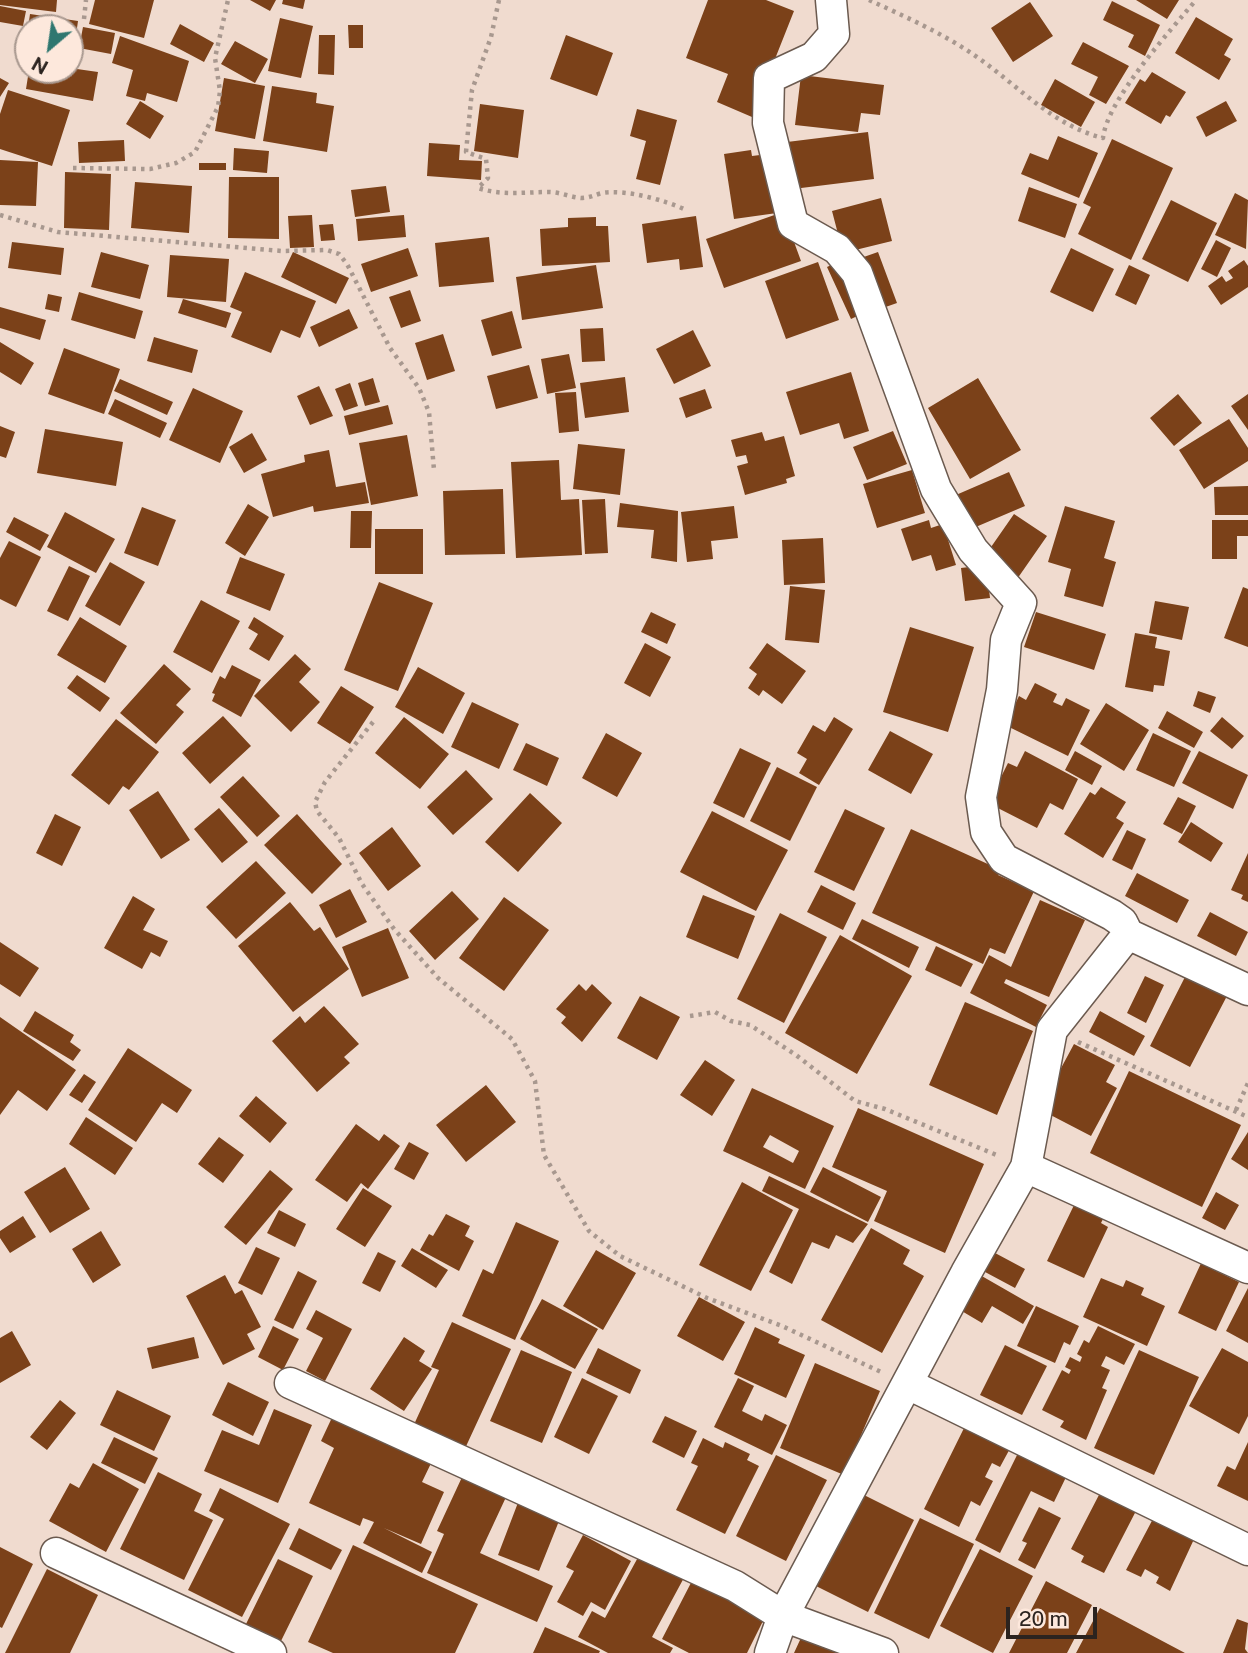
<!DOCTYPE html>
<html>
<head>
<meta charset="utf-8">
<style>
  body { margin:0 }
  #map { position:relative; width:1248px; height:1653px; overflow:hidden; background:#f0dbcf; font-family:"Public Sans",sans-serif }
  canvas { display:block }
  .north { position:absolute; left:14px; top:14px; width:70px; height:70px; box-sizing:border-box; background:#fde8dc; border:2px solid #a99990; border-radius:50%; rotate:209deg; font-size:19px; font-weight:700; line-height:28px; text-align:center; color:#2b231f }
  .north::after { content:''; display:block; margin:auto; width:24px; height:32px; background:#2f7770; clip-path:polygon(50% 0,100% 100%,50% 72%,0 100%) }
  .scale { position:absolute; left:1006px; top:1607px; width:91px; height:32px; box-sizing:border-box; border:4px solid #2b231f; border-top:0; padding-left:9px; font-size:21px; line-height:24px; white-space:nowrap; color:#2b231f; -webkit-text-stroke:5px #fde8dc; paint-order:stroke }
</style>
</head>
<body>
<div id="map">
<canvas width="1248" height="1653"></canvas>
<div class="north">N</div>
<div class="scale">20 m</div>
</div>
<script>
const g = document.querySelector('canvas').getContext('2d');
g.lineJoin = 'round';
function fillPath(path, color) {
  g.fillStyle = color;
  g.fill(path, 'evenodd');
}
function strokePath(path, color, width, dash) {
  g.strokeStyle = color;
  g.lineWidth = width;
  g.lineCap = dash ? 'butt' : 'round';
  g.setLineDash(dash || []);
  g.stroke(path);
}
const building = new Path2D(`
  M0,0H57L56,12L0,5Z
  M95,0H154L144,38L89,24Z
  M250,0H276L270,11Z
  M283,0H305L303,9L282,4Z
  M708,0H766L794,11L752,117L717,102L728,74L686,58Z
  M1136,0H1179L1167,19Z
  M1112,1L1160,25L1145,56L1128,47L1134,35L1103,20Z
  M1030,2L1053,36L1013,62L991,28Z
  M0,6L26,11L23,26L0,22Z
  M30,14L78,21L72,63L70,28H28Z
  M1196,17L1233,39L1224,55L1231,59L1219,80L1175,53Z
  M280,18L313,26L301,78L268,71Z
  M180,24L214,43L204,62L170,44Z
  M348,25H363V48H349Z
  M83,27L115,33L111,54L79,48Z
  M319,35H335L334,75L318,74Z
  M566,35L613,53L597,96L550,79Z
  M120,36L189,61L177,102L147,93L145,101L126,96L133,70L112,63Z
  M235,41L268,59L255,83L221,64Z
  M1083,42L1129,66L1106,104L1089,95L1098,77L1071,64Z
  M70,68L98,72L93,101L26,89L29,70Z
  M1152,72L1186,92L1170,117L1166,115L1161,124L1125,103L1140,79L1145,82Z
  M801,75L884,85L880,115L861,113L858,132L795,125Z
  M0,78L9,83L0,97Z
  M224,78L265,86L255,139L215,131Z
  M1055,79L1095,102L1081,127L1041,105Z
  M272,86L317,93L316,103L334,106L327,152L263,141Z
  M8,90L70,110L52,166L0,149V114Z
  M140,101L164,116L150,139L126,124Z
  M1226,101L1237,121L1206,137L1196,117Z
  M480,104L524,110L518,158L474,151Z
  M637,109L677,120L660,185L636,179L646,141L630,136Z
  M868,132L874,179L793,189L787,142Z
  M1058,136L1098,153L1079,198L1021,174L1030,153L1048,160Z
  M1112,139L1173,168L1131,260L1078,234L1091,207L1083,203Z
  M124,140L125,161L79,163L78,142Z
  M429,143L460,145L459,160L482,161L481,180L427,176Z
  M234,148L269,151L267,173L233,170Z
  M751,150L752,156L768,154L777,213L734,219L724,154Z
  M0,160L38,162L36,206L0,205Z
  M199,163H226V170H199Z
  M65,172L111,174L109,230L64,228Z
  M229,177H279V239L228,238Z
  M135,182L192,186L189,233L131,228Z
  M386,186L390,212L355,217L351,190Z
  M1029,187L1077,204L1065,238L1018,221Z
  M1235,193L1248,200L1246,249L1215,235Z
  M881,198L892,241L843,253L832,211Z
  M1171,200L1217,223L1188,282L1142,259Z
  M783,212L801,261L724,288L706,239Z
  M312,215L314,247L290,248L288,216Z
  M404,215L406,237L358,241L356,219Z
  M696,216L703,267L680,270L679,259L647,263L642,224Z
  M596,217V226H608L610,262L542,266L540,229L568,227V218Z
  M333,224L335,240L321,241L319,225Z
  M489,237L494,282L439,287L435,243Z
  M1216,240L1231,248L1217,277L1201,269Z
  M12,242L64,248L61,275L8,268Z
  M408,248L418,276L371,292L361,264Z
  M1071,248L1114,269L1093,312L1050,292Z
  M101,252L149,265L140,299L91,287Z
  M293,252L349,278L336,304L281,277Z
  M878,252L897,303L877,310L858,259Z
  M170,255L229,259L226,302L167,297Z
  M844,259L868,311L851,319L827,267Z
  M1244,260L1248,266V287L1221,305L1208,286L1222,276L1226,282L1233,278L1228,271Z
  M818,262L839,320L786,339L765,281Z
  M596,265L603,308L522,320L516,277Z
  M1129,265L1150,275L1136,305L1115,295Z
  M245,272L316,301L300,338L281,330L271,353L231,337L242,312L230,307Z
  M410,290L421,321L401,328L389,297Z
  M79,292L143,311L135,339L71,320Z
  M48,294L62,297L59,312L45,309Z
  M183,299L231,313L226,328L178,313Z
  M0,307L46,320L40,340L0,328Z
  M349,309L358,328L319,347L310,327Z
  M512,311L522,348L492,356L481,320Z
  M603,328L605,361L582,362L580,329Z
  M693,330L711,366L674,384L656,349Z
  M443,334L455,371L427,380L415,343Z
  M154,337L198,350L192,373L147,361Z
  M0,342L34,363L21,385L0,372Z
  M64,348L120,369L104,414L48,394Z
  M569,354L576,388L547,394L541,359Z
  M529,365L538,398L496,409L487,376Z
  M851,372L869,431L844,439L839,423L800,435L786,392Z
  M625,377L629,412L585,418L580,383Z
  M373,378L380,402L365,406L358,383Z
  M978,378L1021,450L970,479L928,408Z
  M120,379L173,402L167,415L114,391Z
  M350,383L358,406L344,411L335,389Z
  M319,386L333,416L310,425L297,396Z
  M193,388L243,411L220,463L169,440Z
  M705,389L712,408L686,418L679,398Z
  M576,392L579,431L559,433L555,393Z
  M1178,394L1202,423L1174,446L1150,418Z
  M1248,394V430L1231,406Z
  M115,399L167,423L160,438L108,414Z
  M388,405L393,424L349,435L344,416Z
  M1229,419L1248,448V461L1204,489L1179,450Z
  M0,426L15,432L6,458L0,456Z
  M45,429L123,442L116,486L37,473Z
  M893,431L907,464L867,480L853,447Z
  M762,432L765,441L784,436L795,476L786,479L787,483L745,495L737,466L748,463L746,455L736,457L731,440Z
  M252,433L267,460L244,473L229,447Z
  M407,435L418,496L371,505L359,443Z
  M578,444L625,449L620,495L573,489Z
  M329,450L336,487L365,482L369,503L314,512L313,506L273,517L261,474L305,462L304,455Z
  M559,460L561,500L579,499L582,555L516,558L511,462Z
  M912,470L925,513L877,528L863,484Z
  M1009,472L1025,506L964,532L949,498Z
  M1248,486V515H1215L1214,487Z
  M503,489L505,554L445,555L443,491Z
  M605,499L608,553L585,554L582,500Z
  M620,503L678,511L677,562L651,558L654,530L617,527Z
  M248,504L269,517L245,556L225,543Z
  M734,506L738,538L711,541L713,559L687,562L681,512Z
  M1065,506L1115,521L1104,558L1116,562L1103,607L1064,596L1071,569L1048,562Z
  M142,507L176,520L158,566L124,553Z
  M351,511H372L371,548H350Z
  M65,512L115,539L96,573L47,547Z
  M1014,514L1047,536L1015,582L982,560Z
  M14,517L49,535L40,551L6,532Z
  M929,520L931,528L943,524L956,565L936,571L931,555L912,561L901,529Z
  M1212,520H1248V536H1237V559H1212Z
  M375,529H423V574H375Z
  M823,538L825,583L784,585L782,540Z
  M9,541L41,557L16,607L0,599V558Z
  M240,557L285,574L270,611L226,593Z
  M110,562L145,582L120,626L85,606Z
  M986,565L990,598L965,601L961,568Z
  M69,566L90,576L68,621L47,611Z
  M379,582L433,603L398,691L344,670Z
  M790,586L825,590L819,643L785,640Z
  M1243,587L1248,589V647L1224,638Z
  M201,600L240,621L212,673L173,652Z
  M1155,601L1189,607L1182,640L1149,633Z
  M651,612L676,624L667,644L641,632Z
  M1036,612L1106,634L1094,670L1024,647Z
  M80,617L127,646L105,683L57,655Z
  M254,617L284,636L269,661L249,649L258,634L248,628Z
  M910,627L974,647L948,732L883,712Z
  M1135,633L1157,637L1155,648L1170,651L1164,686L1154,685L1153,692L1125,687Z
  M645,643L671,657L650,697L624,683Z
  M767,643L806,671L782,704L763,690L759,696L748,688L757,674L749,668Z
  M295,654L311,669L299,682L320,702L291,732L254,696Z
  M164,664L191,689L176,705L184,712L156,744L120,713Z
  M232,665L261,680L241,717L212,701L215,694L212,693L220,676L225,679Z
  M418,667L465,693L443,734L395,707Z
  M77,675L110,698L100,712L67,688Z
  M1035,683L1057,694L1053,702L1062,706L1066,698L1090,710L1068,756L1005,725L1019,696L1026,700Z
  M341,686L374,707L350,744L317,723Z
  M1198,691L1216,697L1210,713L1193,706Z
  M472,702L519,724L499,769L451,747Z
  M1106,703L1149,730L1124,771L1080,744Z
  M1167,711L1203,732L1194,748L1158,728Z
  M223,716L251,746L210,784L182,753Z
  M404,717L449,754L420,789L375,753Z
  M834,717L853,729L819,785L799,773L807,759L797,753L813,725L825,732Z
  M1222,717L1244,736L1232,749L1210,731Z
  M116,719L159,752L129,790L123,786L109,805L71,775Z
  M890,731L933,754L911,794L868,770Z
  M606,733L642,753L617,797L582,778Z
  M1153,733L1191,751L1174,787L1136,770Z
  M526,743L559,758L547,786L513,770Z
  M740,748L771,763L744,818L713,803Z
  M1025,751L1078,779L1063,810L1050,803L1037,828L988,803L1008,763L1017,767Z
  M1075,751L1102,766L1092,785L1065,770Z
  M1199,751L1248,775L1233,809L1182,783Z
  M777,767L817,787L790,841L750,821Z
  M466,770L493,799L453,835L427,807Z
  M243,776L280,816L257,837L220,797Z
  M1101,787L1126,802L1116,818L1124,823L1103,858L1064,834L1090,792L1095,795Z
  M158,791L190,840L161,859L129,810Z
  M530,793L562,823L518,872L485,842Z
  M1178,797L1196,806L1182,834L1163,824Z
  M219,808L248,842L222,863L194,829Z
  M845,809L885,828L854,891L814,872Z
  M712,811L788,850L756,911L680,872Z
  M55,814L81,827L62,866L36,853Z
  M297,814L342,864L312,894L264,845Z
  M1191,822L1223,843L1211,862L1178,842Z
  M392,827L421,866L388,891L359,853Z
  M911,829L1001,870L998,875L1020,885L1022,881L1036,887L1005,954L990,948L983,964L872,913Z
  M1127,830L1146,839L1132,870L1112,860Z
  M1248,853V902L1241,899L1243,895L1231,890Z
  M256,861L286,893L236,939L206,907Z
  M1137,873L1189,900L1177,923L1125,896Z
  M821,885L856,903L843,930L807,912Z
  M350,889L367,922L336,938L319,905Z
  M452,891L479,919L435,960L409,931Z
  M703,895L755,916L738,959L686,937Z
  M133,896L155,909L143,930L168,941L160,957L151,952L142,969L104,948Z
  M504,897L549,930L504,991L459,958Z
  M1040,900L1085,920L1049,997L1006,979L1004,983L1047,1005L1036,1027L970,993L989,955L1011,967Z
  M290,902L314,931L320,927L349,969L293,1012L238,946Z
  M1210,912L1248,932L1236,956L1197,936Z
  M780,913L827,937L784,1023L737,999Z
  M862,919L919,947L909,968L852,939Z
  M388,928L409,978L362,997L342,947Z
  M840,935L912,976L857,1074L785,1033Z
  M0,942L39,968L20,997L0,984Z
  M936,946L973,964L961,987L925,970Z
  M1187,973L1228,994L1190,1067L1150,1046Z
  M1145,976L1164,985L1146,1023L1127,1013Z
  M579,984L586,991L592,984L612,1003L582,1042L561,1023L566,1017L556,1009Z
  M640,996L680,1017L657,1060L617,1038Z
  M965,1002L1033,1031L997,1115L929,1085Z
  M324,1006L359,1044L344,1057L350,1063L317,1092L272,1041L300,1016L305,1023Z
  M35,1011L74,1035L70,1042L81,1050L73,1061L23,1031Z
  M1100,1011L1145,1036L1134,1056L1089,1032Z
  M0,1017L76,1070L47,1111L18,1090L0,1115Z
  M1074,1044L1115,1065L1106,1082L1117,1088L1091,1136L1039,1109Z
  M128,1048L192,1090L177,1113L162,1103L136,1142L88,1110Z
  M705,1060L735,1080L712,1116L680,1095Z
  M1129,1071L1241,1125L1202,1207L1090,1153Z
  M84,1074L96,1082L82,1103L69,1095Z
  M486,1085L516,1122L466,1162L436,1125Z
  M752,1088L834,1126L805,1189L723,1151ZM770,1135L799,1151L793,1163L763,1147Z
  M256,1096L287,1123L270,1143L239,1116Z
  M858,1108L984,1164L945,1253L874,1221L887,1191L832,1167Z
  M86,1117L133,1148L115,1175L69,1144Z
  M356,1124L379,1141L384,1134L400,1146L368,1189L361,1183L347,1202L315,1180Z
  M1248,1132V1170L1231,1159Z
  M219,1137L244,1155L223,1183L198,1164Z
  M409,1142L429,1153L414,1180L394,1169Z
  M65,1167L90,1209L50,1233L24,1192Z
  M823,1167L881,1197L868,1222L810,1192Z
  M270,1170L293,1189L246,1245L224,1227Z
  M769,1176L868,1224L853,1243L836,1235L829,1249L812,1242L792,1284L769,1272L799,1209L762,1191Z
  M742,1182L793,1210L751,1291L699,1265Z
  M363,1188L392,1206L365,1247L336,1229Z
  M1216,1192L1239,1205L1225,1230L1202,1218Z
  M1076,1201L1105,1215L1101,1223L1108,1227L1084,1278L1047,1261Z
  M279,1210L306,1224L295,1247L267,1233Z
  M446,1214L470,1226L465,1236L474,1241L459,1271L420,1250L429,1234L433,1236Z
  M23,1216L36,1237L10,1253L0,1238V1231Z
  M516,1222L559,1241L515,1340L462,1316L483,1269L493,1274Z
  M871,1228L910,1250L903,1264L924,1276L882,1353L821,1320Z
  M101,1231L121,1265L93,1283L72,1249Z
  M982,1246L1025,1269L1015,1288L972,1265Z
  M256,1247L280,1258L262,1295L238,1283Z
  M412,1248L448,1270L436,1288L401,1266Z
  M596,1250L636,1273L603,1330L563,1306Z
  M378,1252L396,1261L380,1292L362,1283Z
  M1203,1259L1210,1263L1208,1267L1239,1282L1216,1331L1178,1313Z
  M298,1271L317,1281L293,1329L274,1320Z
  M225,1275L235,1294L242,1290L261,1327L247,1334L255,1349L223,1365L186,1296Z
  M980,1275L1034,1306L1023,1324L992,1306L982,1323L960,1310Z
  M1101,1278L1123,1287L1126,1280L1144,1288L1141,1295L1165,1306L1147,1346L1083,1317Z
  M1248,1288V1343L1226,1331Z
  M699,1297L745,1322L723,1361L677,1336Z
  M542,1299L598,1329L575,1369L520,1339Z
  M1036,1306L1079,1326L1070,1345L1064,1342L1055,1363L1017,1346Z
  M316,1310L352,1329L325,1381L306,1371L323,1338L306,1329Z
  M452,1322L511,1349L462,1455L411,1431L439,1370L431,1367Z
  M273,1326L299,1339L283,1370L258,1357Z
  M1098,1326L1135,1344L1124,1365L1106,1356L1101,1366L1110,1370L1102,1388L1107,1390L1086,1440L1060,1427L1064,1421L1042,1410L1062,1370L1069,1374L1071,1370L1065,1367L1070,1357L1080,1362L1082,1357L1077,1354L1084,1340L1089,1343Z
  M755,1327L780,1339L778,1343L805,1355L786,1398L734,1374Z
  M12,1331L31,1365L0,1383V1338Z
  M194,1337L199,1358L152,1369L147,1348Z
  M404,1337L425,1351L419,1361L432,1369L404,1411L370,1389Z
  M1005,1345L1047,1366L1022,1415L980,1395Z
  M598,1348L641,1370L630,1394L586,1373Z
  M1222,1348L1248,1362V1416L1239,1434L1189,1406Z
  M521,1350L572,1372L542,1443L490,1421Z
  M1139,1350L1199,1377L1154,1475L1094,1448Z
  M815,1363L880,1391L844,1475L780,1448Z
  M582,1378L618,1396L589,1454L554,1437Z
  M738,1378L754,1386L742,1411L762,1421L765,1414L787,1425L772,1455L714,1427Z
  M228,1382L269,1402L253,1436L212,1415Z
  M117,1390L171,1416L154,1451L100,1425Z
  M60,1400L76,1413L47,1450L30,1437Z
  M274,1409L312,1425L278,1503L204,1471L222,1430L259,1445Z
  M336,1409L435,1455L422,1482L444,1492L421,1544L384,1528L432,1552L422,1573L363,1543L374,1522L363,1518L360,1526L309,1503L334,1448L321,1441Z
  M665,1416L697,1431L684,1458L652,1442Z
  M968,1420L1013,1443L1000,1467L992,1463L985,1477L993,1481L980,1506L971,1501L959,1527L924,1509Z
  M114,1437L158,1458L145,1484L101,1463Z
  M703,1438L723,1448L725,1442L750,1454L747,1460L759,1466L725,1534L676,1510L698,1466L691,1463Z
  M1248,1442V1501L1217,1486L1227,1466L1235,1470Z
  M1020,1449L1068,1473L1054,1502L1031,1491L1000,1553L975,1540Z
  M776,1455L827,1480L786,1561L736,1536Z
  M93,1463L139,1489L106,1552L49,1521L70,1483L79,1488Z
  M158,1472L202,1494L194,1511L213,1520L184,1580L120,1549Z
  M463,1475L507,1495L480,1553L553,1586L537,1622L427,1573L444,1534L437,1531Z
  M220,1488L290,1524L242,1617L188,1590L224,1519L209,1511Z
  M1101,1491L1137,1509L1104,1573L1081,1562L1084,1556L1071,1549Z
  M858,1492L914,1520L868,1612L812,1584Z
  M519,1500L561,1516L539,1571L498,1555Z
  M1039,1507L1061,1518L1035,1569L1018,1560L1027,1543L1022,1541Z
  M1155,1515L1195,1537L1170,1591L1156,1583L1159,1577L1145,1569L1141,1577L1126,1570Z
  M920,1518L974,1544L929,1639L874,1613Z
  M299,1528L342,1550L331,1570L289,1549Z
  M583,1535L631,1561L605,1610L591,1602L583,1616L557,1602L574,1571L566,1567Z
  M353,1545L478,1604L455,1653H333L308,1642Z
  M0,1547L33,1564L2,1628L0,1627Z
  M980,1549L1033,1576L993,1653L940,1626Z
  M642,1550L686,1574L652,1637L673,1648L670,1653H608L578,1637L592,1611L605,1618Z
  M278,1559L313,1576L281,1641L246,1624Z
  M47,1569L98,1595L70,1653H5Z
  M694,1577L766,1615L747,1653H689L662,1639Z
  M1046,1581L1092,1605L1067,1653H1009Z
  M1100,1608L1185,1653H1076Z
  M1237,1619L1248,1623L1245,1649L1248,1653H1223Z
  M545,1627L600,1651L599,1653H533Z
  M806,1627L859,1653H794Z`);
const path = new Path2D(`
  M499,0L491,37L472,90L466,152L486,159L488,178L478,188C502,196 524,192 549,192C560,192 570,197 581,198C589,198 594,195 602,193C625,189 665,200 686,210
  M869,0C904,16 942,33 974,55C1017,84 1051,125 1103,138C1107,100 1170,31 1196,0
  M84,19L86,0
  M73,168L150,169L176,163L195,152L218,107L220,91L215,58L228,0
  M0,215L58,232L282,251L327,250L339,254L347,264L390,348L419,388L429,412L434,470
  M373,722L325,782L315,802L317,811L339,838L362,884L394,929L438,978L512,1039L535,1081L544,1155L589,1231L620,1256L707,1298L782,1326L881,1372
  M690,1016L715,1012L731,1021L750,1025L796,1055L855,1101L885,1109L999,1156
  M1078,1042L1248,1117
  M1236,1110L1248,1083`);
const street = new Path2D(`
  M1128,934L1248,990
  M1026,1167L1248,1268
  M290,1383L735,1586L783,1616L883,1653
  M908,1384L1248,1550
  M56,1553L271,1653
  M770,1653L783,1616L966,1273L1026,1167L1052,1030L1128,934L1122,922L1112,915L1004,859L986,832L981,797L1002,690L1006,640L1021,603L973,550L936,489L857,273L837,249L793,224L768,123L769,78L814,57L834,34L831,0`);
fillPath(building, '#7b4119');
strokePath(street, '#6b5a4f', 33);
strokePath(path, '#a8988f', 4.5, [3.5, 5]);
strokePath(street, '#fff', 30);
</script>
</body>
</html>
